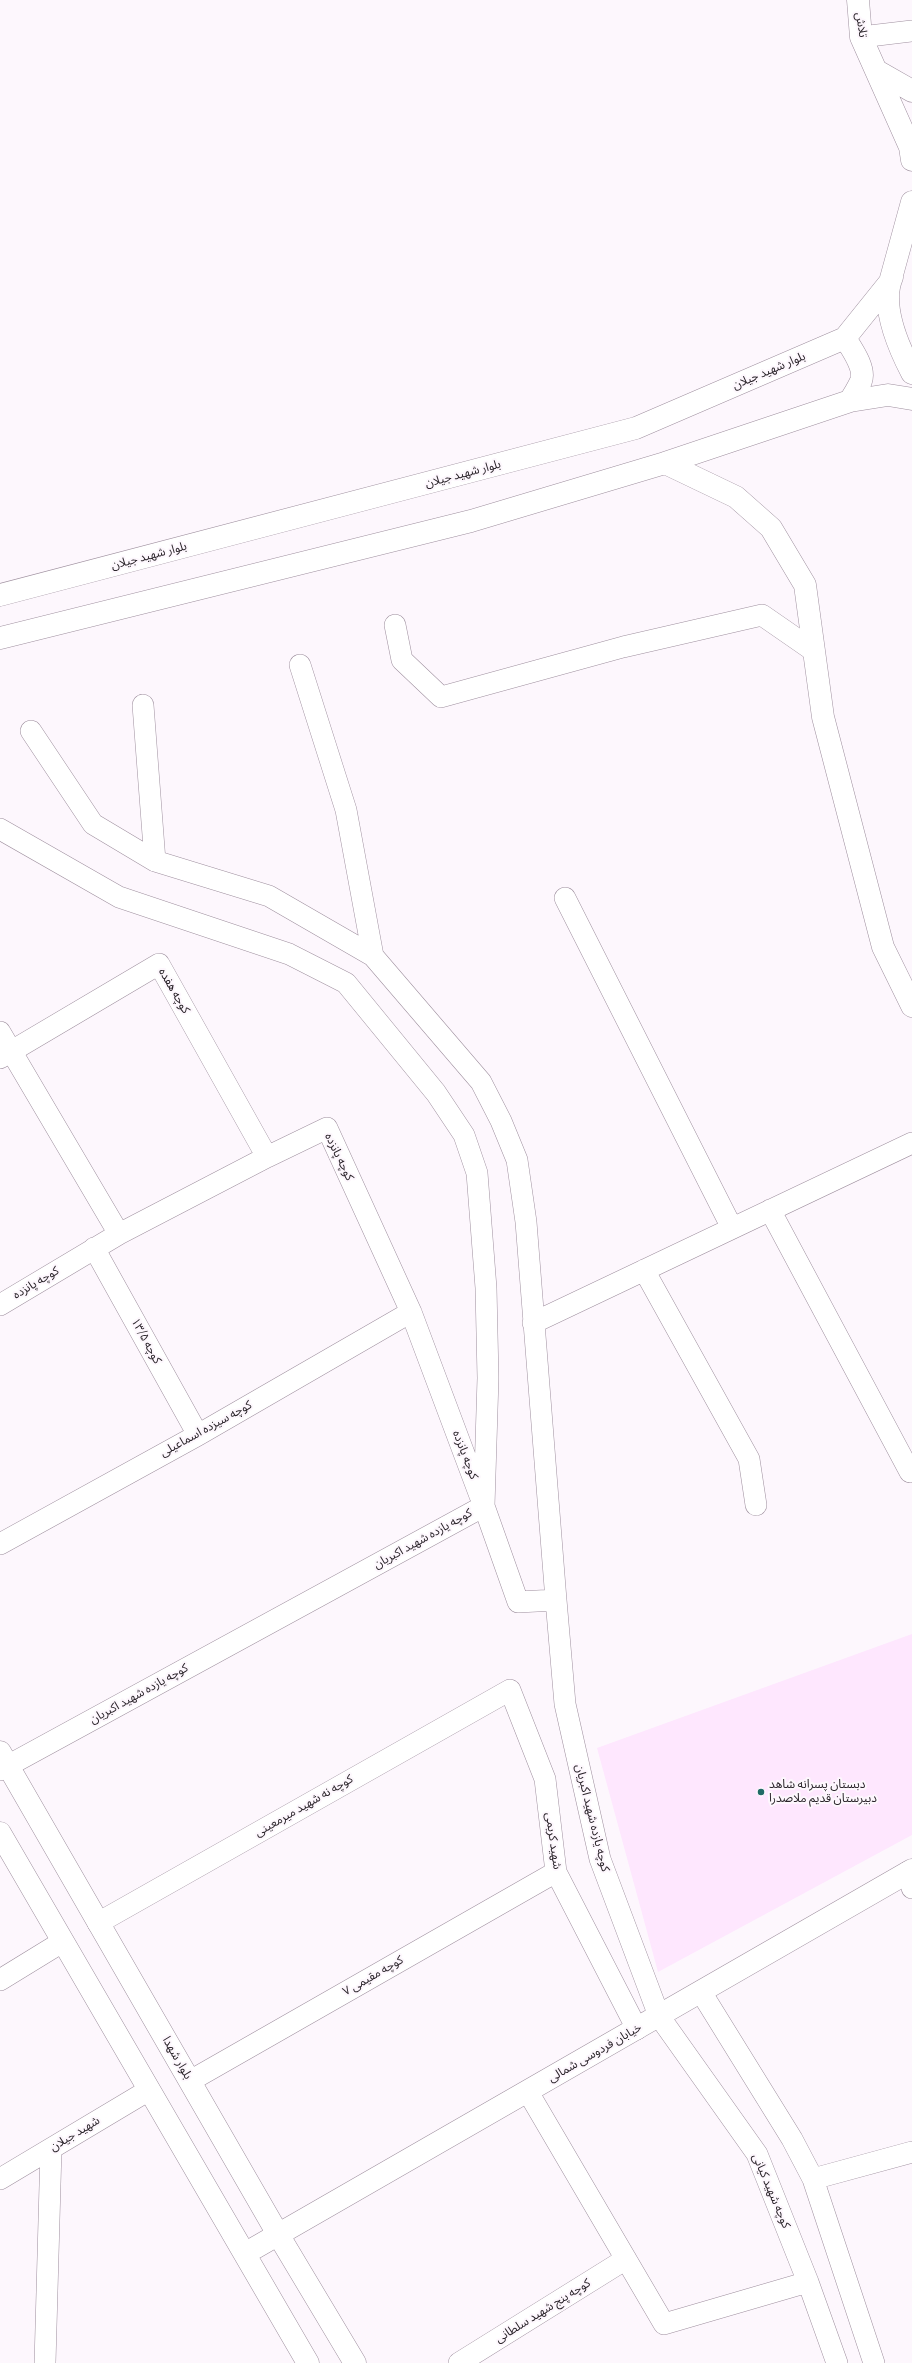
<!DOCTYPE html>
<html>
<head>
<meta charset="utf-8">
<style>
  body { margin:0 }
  canvas { display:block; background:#fdf7fd }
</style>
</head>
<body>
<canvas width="912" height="2363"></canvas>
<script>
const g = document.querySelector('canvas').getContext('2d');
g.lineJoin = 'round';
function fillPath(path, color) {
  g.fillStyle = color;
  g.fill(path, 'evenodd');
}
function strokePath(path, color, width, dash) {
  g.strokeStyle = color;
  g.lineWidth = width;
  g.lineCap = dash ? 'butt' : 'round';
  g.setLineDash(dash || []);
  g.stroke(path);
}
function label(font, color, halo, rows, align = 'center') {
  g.font = font + ' Bitter,"Noto Sans Arabic",serif';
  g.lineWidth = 4;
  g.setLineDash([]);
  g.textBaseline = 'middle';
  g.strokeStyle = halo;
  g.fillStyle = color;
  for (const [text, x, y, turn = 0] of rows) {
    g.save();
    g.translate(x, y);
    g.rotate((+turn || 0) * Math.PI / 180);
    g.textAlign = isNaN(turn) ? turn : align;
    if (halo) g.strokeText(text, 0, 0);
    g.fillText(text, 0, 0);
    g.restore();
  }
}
const built = new Path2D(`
  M912,1634V1835L658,1972L597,1748Z`);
const street = new Path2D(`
  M861,37L912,31
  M395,625L402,660L441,697L623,647L762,615L814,651
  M300,665L346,810L373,956
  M143,705L155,861
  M31,731L93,824L155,861L269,896L373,956L481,1082L501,1121L517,1160L526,1222L556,1600
  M0,829L119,897L289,954L346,983L436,1093L464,1135L477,1173L486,1288L488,1378L484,1506
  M565,898L732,1228
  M0,1032L119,1234
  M0,1058L159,964L267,1157
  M770,1210L910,1472
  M94,1248L198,1435
  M644,1270L749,1459L756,1505
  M0,1305L119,1234L267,1157L327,1128L411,1312L480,1496
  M533,1323L912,1143
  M0,1544L198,1435L411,1312
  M0,1770L484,1506L518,1602L556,1600L565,1704L600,1859L659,2016L757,2154L808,2282L837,2363
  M908,1872L912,1888
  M98,1923L510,1690L545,1779L556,1872L637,2029
  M0,1980L62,1942
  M701,1992L792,2139L813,2179L874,2363
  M190,2081L556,1872
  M528,2092L664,2324L808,2282
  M0,2179L149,2090
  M813,2179L912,2152
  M45,2363L51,2149
  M459,2363L626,2259`);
const secondary = new Path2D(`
  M858,0L861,37L910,147L912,160
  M877,71L912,91
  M892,277C880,305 899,348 912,373
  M845,338C851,348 866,368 861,381C858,388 854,394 850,401
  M665,463L736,497L771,528L805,585L823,717L883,947L912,1006
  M0,595L636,428L845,338L890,282L912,202
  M0,638L471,521L665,463L850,401L888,395L912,399
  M0,1752L279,2236L355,2363
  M0,1833L308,2363
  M246,2253L912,1870`);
const markers = [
  [761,1792,4,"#1f6a66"]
];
const streetNames = [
  ["تلاش",861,25,81],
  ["بلوار شهید جیلان",769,371,-23],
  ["بلوار شهید جیلان",463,474,-15],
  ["بلوار شهید جیلان",149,556,-15],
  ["کوچه هفده",174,991,60],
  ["کوچه پانزده",339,1157,64],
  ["کوچه پانزده",36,1283,-31],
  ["کوچه ۱۳/۵",146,1341,61],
  ["کوچه سیزده اسماعیلی",206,1429,-29],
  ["کوچه پانزده",465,1455,69],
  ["کوچه یازده شهید اکبریان",423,1539,-29],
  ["کوچه یازده شهید اکبریان",139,1694,-29],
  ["کوچه نه شهید میرمعینی",304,1806,-30],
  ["کوچه یازده شهید اکبریان",592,1818,76],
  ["شهید کریمی",553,1841,82],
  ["کوچه مقیمی ۷",373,1976,-30],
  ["خیابان فردوسی شمالی",595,2053,-30],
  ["بلوار شهدا",177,2058,60],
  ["شهید جیلان",75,2134,-31],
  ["کوچه شهید کیانی",771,2191,67],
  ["کوچه پنج شهید سلطانی",543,2311,-32]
];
const poiNames = [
  ["دبستان پسرانه شاهد",769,1785],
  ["دبیرستان قدیم ملاصدرا",769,1799]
];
fillPath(built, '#fee7fe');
strokePath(street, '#9f909f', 22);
strokePath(secondary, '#9f909f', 23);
strokePath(street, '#fff', 21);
strokePath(secondary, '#fff', 22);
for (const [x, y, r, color] of markers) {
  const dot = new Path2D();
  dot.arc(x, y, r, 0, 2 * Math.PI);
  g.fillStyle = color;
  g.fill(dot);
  strokePath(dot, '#fdf7fd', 1.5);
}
label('12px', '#2b252b', '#fdf7fd', streetNames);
label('12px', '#2b252b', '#fdf7fd', poiNames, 'left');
</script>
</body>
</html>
